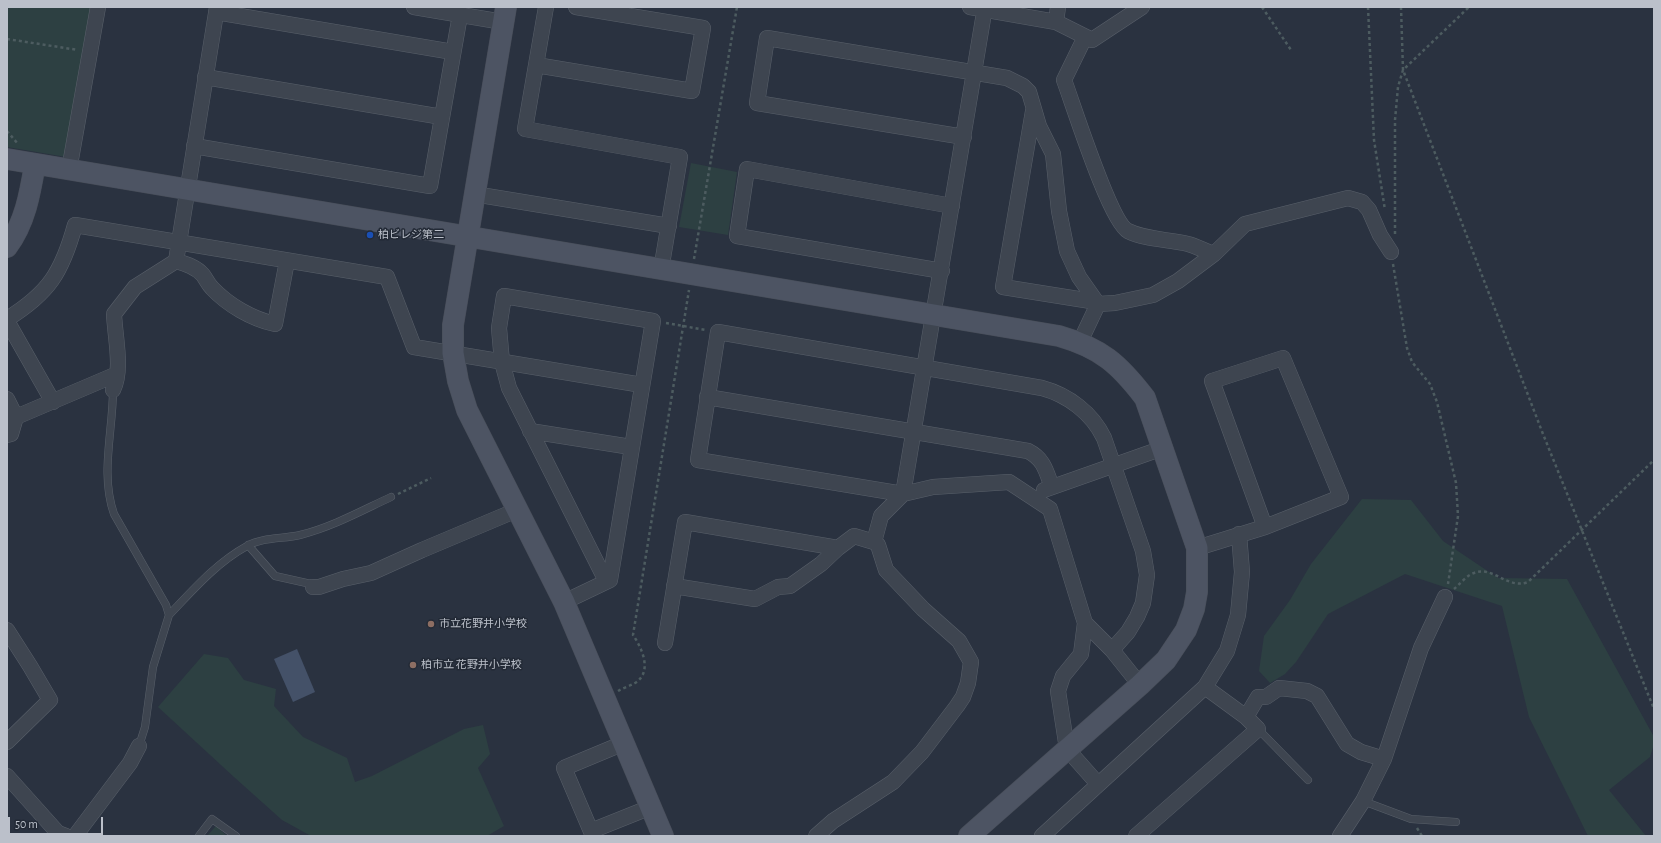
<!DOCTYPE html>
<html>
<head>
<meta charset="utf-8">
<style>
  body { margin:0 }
  #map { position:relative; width:1661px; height:843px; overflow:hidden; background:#2a3240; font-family:"Alegreya Sans",sans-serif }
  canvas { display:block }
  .frame { position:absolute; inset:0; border:8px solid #bbc0ca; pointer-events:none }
  .scale { position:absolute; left:8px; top:817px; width:95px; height:18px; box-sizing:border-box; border:2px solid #bbc0ca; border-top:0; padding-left:5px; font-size:12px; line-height:14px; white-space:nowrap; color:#bbc0ca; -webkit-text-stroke:3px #232a36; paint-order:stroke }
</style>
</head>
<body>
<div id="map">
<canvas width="1661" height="843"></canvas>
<div class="frame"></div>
<div class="scale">50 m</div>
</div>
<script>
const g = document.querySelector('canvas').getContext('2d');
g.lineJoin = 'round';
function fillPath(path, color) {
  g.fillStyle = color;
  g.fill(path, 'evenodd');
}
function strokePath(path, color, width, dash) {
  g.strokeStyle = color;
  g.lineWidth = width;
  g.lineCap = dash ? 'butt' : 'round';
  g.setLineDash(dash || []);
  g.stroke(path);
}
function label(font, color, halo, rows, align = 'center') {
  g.font = font + ' "Alegreya Sans","Noto Sans JP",sans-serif';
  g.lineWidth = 3;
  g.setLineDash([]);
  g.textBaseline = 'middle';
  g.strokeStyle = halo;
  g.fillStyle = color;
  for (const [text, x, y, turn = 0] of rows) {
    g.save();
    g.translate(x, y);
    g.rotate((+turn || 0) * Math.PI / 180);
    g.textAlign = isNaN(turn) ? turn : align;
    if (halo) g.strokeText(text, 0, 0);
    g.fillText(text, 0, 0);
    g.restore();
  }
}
const green = new Path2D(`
  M7,7H92L66,157L7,147Z
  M691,163L737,172L728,235L679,227Z
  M1362,499L1411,500L1443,541L1498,578L1567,579L1654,737V744L1650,757L1609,790L1646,836H1588L1529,717L1502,606L1405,574L1328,614L1296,662L1285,674L1270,683L1259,671L1264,636L1290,600L1311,564Z
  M204,654L228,658L244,680L276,689L274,706L303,737L347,758L355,782L372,776L464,729L483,725L490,754L478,768L504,826L487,836H311L282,820L234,777L158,707Z
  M216,826L227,836H207Z`);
const water = new Path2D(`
  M297,649L315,692L293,702L274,659Z`);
const path = new Path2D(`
  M1262,7L1291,50
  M1368,7L1374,140L1385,210
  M1401,7L1403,70L1543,434L1654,709
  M7,39L78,50
  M7,131L18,144
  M1395,234V120L1398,87L1403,70L1469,7
  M694,259L737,7
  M1393,264L1407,348L1412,362L1430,384L1437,402L1456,483L1458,516L1448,584
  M666,323L706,330
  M398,494L431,478
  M1454,589C1460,584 1467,575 1474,573C1492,565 1508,590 1528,582L1654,460
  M618,691C623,688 630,686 635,683C653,672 642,648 633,635L689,290
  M1417,828L1422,836`);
const lane = new Path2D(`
  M113,390C113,431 100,474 114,514L166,605L169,615L153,667L145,727L139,746
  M248,545L275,576L311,584L313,587
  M169,615C193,590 216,563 247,546C263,537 283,539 300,535C332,527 361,511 391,497
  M1258,729L1308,780
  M1363,801L1411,819L1456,822
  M199,836L212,819L236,836`);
const street = new Path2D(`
  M414,7L503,22
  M546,7L525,129L680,157L661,270
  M970,7L1056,22L1092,40L1142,7
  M216,12L453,52
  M1056,22L1058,7
  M1085,37L1064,80C1073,104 1110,222 1128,231C1146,240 1168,239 1188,244C1196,246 1205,251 1214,254
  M536,65L692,91L703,28L576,7
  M205,77L442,117
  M1033,111L1003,287L1097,302
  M964,137L757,103L767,38L1007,78L1023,86L1029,92L1039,126L1053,154L1059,211L1067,251L1079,277L1098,304
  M194,146L430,186L460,15
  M71,159L98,7
  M474,194L669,226
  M176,261C186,264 196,267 203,275C206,279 208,284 212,288C228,305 252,319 275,324L287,261
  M942,271L737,236L747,169L952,206
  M1098,304L1115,303L1153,295L1178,281L1214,254L1245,224L1348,198L1362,202L1369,210L1380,235L1391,252
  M7,319C49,293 62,272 75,225L387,277L414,347L642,385
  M7,321L53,402
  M1080,342L1098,304
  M1283,358L1341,497L1265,527L1212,381Z
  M113,390C123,370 115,337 114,314L135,287L176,261L217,7
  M707,397L1028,451C1044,459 1046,471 1052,487
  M7,399L16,417L11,434L7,435
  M16,417L117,374
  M530,431L631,447
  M1044,490L1163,448
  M874,542L881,516L903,494L985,7
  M1197,548L1265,527
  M674,586L755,599L778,587L790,586L821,564L838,548L854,536L874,542L878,545L886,570L923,609L959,641L971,662L968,683L963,697L957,706L922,752L893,782L833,821L816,836
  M313,587H319L343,579L371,573L422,550L517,510
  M564,602L610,580L653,321L504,296L499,328L502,362L509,388L606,581
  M1085,623L1081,654L1063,676L1058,691L1067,749L1098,784
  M7,630L30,666L50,700L7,742
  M665,643L685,522L838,548
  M1112,650L1128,632L1137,617L1143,603L1147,575L1143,551L1104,438C1092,413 1068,395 1042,388L718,332L698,460L903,494L933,487L1009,482L1050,509L1085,623L1112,650L1140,685
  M1246,717L1258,697H1266L1279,688L1307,691L1317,696L1347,744L1361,752L1384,759
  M7,776L58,833L66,836
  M591,831L651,807
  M75,836L130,763L139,746
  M593,836L564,768L624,743
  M1042,836L1205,687L1227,651L1238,615L1242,572L1239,534
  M1136,836L1258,729L1246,717L1205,687
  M1340,836L1363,801L1384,759L1421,648L1445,597`);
const secondary = new Path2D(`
  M506,7L453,325V353L458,381L467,410L564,602L663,836
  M7,159L1059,336C1101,348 1119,364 1145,398L1197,548V592L1194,609L1186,630L1166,660L1140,685L969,836
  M7,247C25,223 30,194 35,164`);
const markers = [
  [370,235,4,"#1a4fb4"],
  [431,624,4,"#8d6e63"],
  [413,665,4,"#8d6e63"]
];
const poiNames = [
  ["柏ビレジ第二",378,235],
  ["市立花野井小学校",439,624],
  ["柏市立 花野井小学校",421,665]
];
fillPath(green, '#2d4042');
fillPath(water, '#445168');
strokePath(lane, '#59606a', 8);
strokePath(street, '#59606a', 16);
strokePath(secondary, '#484e59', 22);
strokePath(path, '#4d5c60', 2.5, [3, 3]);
strokePath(lane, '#3e4550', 7);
strokePath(street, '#3e4550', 15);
strokePath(secondary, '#4d5463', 21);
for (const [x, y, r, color] of markers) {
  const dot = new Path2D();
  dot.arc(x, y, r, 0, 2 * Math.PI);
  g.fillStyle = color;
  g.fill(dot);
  strokePath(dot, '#232a36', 1.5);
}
label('11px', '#bbc0ca', '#232a36', poiNames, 'left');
</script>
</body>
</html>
